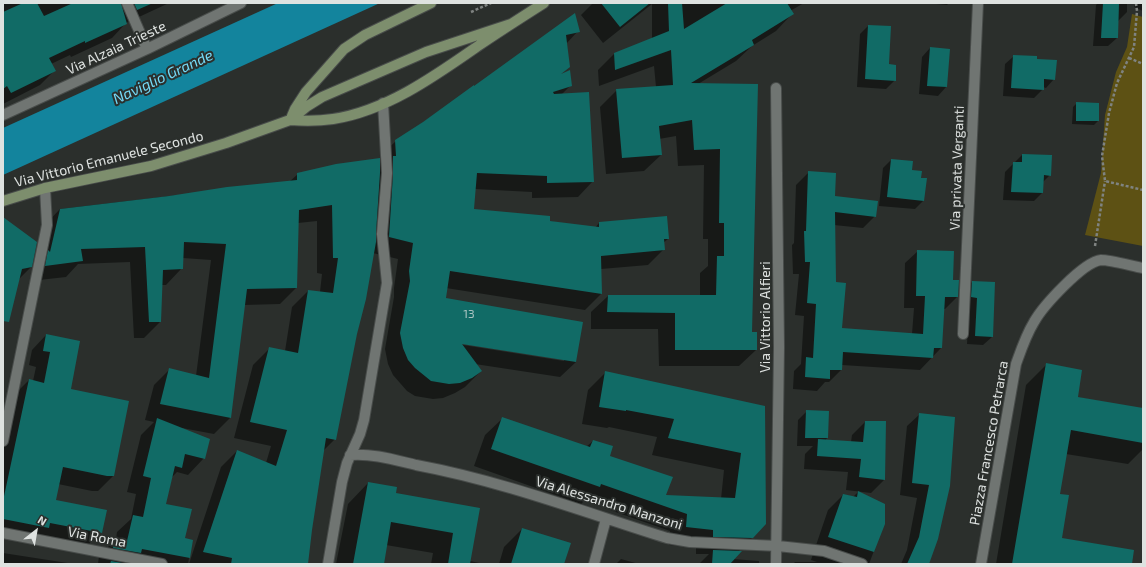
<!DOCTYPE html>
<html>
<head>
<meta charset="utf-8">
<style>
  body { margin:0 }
  #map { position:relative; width:1146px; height:567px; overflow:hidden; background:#2b2f2c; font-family:"Exo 2",sans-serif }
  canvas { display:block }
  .frame { position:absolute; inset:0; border:4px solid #dee2e0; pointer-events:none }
  .north { position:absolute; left:16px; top:511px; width:40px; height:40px; -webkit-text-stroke:3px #2b2f2c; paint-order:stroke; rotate:31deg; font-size:11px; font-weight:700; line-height:16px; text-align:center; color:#dee2e0 }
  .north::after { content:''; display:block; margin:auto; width:14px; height:18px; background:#dee2e0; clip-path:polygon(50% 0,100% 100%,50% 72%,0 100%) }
</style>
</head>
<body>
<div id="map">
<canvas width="1146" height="567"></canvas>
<div class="frame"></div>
<div class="north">N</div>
</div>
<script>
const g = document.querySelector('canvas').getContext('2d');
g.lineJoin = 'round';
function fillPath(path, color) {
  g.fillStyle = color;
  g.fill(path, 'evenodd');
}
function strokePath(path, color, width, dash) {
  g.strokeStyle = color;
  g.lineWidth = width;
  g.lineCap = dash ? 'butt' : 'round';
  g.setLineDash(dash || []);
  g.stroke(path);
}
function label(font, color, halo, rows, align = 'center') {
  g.font = font + ' "Exo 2",sans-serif';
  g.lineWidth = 4;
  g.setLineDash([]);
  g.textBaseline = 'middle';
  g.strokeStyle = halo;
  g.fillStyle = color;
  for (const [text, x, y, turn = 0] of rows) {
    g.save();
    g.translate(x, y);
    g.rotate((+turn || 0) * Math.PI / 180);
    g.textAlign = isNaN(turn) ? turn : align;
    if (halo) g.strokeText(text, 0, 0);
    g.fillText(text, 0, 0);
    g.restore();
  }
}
const green = new Path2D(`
  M1132,14L1143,17V246L1085,235L1101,173L1105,115L1116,72L1127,47Z`);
const water = new Path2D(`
  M278,3H380L3,175V128Z`);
const shadow = new Path2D(`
  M5,3H169L126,23L112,38L71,57L70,55L51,64L54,71L40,85L3,104V5Z
  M593,3H804L790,11L792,14L776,31L752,46L736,61L698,84L757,85L751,333L756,350L739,366H659L658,329H591V312L608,296H700V273L708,266V239H703L704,165L678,166L676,136L659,139L661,155L644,171L606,174L600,107L617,90L656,87L654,66L599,86L598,70L614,54L652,39V4L603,43L581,15Z
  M925,3H949L947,5Z
  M1098,3H1127V12L1118,21L1117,38L1108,46H1093L1096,5Z
  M1136,3H1143V11L1134,7Z
  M574,15L578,31L566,44L560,75L571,85L561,95L593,181L578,197L532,198V192L475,189L473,210L595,228L599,223L666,217L668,239L663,243L664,249L648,265L601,269V294L585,310L446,288L445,299L576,362L560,377L475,364L481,371L465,387L455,393L443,398L433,399L415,396L407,391L393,375L388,364L385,349L394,297V288L398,259L373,253L335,439L323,451L311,530L307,564H189L221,467L237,451L266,463L271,446L234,438L253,365L270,348L285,351L292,307L308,291L320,292L322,274L317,273V221L298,223L296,288L280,304L244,305L230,418L214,434L182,428L204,458L188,475L177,472L172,477L165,505L184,539L192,541L188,564H98L99,556L116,539L117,532L131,519L136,494L127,492L141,435L154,422L145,420L154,385L170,369L196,376L211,260L183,258L182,268L166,285H161L160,322L144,338H134L130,262L78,264L66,277L30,281L33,267L36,264L44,226L60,209L289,182L298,174L380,159V156L396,141L473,88ZM457,342L564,359V361L457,344Z
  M868,26L895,80L886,89L857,87L860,34Z
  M930,48L949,50L946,87L938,96L919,94L922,57Z
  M1014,56L1036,60L1054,79L1046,88L1043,87V89L1034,98L1003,96L1005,64Z
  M1077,103L1098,121L1094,125L1072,124L1073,107Z
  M1022,155L1050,175L1042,183V193L1034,201L1003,200L1005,172Z
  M891,160L919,179L923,201L915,209L879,206L883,168Z
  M809,172L834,196L875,216L863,228L834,225L835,283L840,329L912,334L914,308H904L905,263L918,251L952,281L957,297L945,309H943L941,348L920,370L842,365L841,370L829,382H825L817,391L793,389L794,371L801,364L804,316L795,315L799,274H793L792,245L794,243L796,185Z
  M3,218L31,267L18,280L3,305Z
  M972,282L992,337L983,345L967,344L969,306L964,290Z
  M46,335L70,390L113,476L98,491H92L58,484L55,501L101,532L86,547L3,537V448L14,395L29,380L33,381L36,367L29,365L32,350Z
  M1047,364L1076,397L1143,409V449L1128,464L1066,454L1059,495L1061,539L1131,564H996L1026,385Z
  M606,372L764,407L752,538L738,552L733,559L759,561V564H699L709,554H696V547L669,545L670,531L584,501L581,504L474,466L485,435L503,418L586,447L593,441L609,456L665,496L721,499L724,470L652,455L657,437L609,427L607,428L582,424L588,390Z
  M807,411L828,412L827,438L825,441L851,442L852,435L865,422L884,480L871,493L846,490L848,472L804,469L805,454L813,446H797L798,420Z
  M920,414L954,418L928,564H901L907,550L917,498L900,495L907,426Z
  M368,483L395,494L478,509L470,561L484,564H431L433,553L386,545L382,564H336L348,504Z
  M858,492L884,524L869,564H793L795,562H817L811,560L828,510L843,495L853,497Z
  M522,529L564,564H499L504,547Z
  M3,553L74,564H3Z
  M621,559L639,564H616Z`);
const building = new Path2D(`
  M23,3H37L44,16L73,3H121L127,24L85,43V41L49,58L56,71L11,93L7,86L3,89V12Z
  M134,3H153L137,10Z
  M601,3H650L620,27Z
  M668,3H682L684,29L727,3H787L794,14L752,40L754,45L691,83L758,84L752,332H757V350H675V313L607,312L608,295H716L717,256H724V223H719L720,149L694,150L692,120L659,126L662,155L622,158L616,89L673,85L671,50L615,70L614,53L669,31Z
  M1103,3H1119L1118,38H1101Z
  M575,13L580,32L566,35L570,67L561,74L570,70L572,86L553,92L554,94L589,92L594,182L547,183V176L477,173L474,209L550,216V221L599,227V222L667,216L669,239H664L665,250L601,256L602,294L450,271L446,298L583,322L576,362L462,344L482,371L472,378L460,383L449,384L431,381L415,368L408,360L403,348L400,333L410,281L409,271L413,243L389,237L393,174V156H396L395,140L423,122L474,85V86Z
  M868,25L891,26L889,64L896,65V81L865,79Z
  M930,47L950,49L947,87L927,86Z
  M1013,55L1037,56V59L1057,60L1055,80L1044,79V90L1011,88Z
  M1076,102L1099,103V121H1076Z
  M1022,154L1052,155L1051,176L1044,175L1043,193L1011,192L1013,162H1022Z
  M380,158V173L376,233V242L366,299L357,334L336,440L326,438L312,530L308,564H231L232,558L203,552L237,450L276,466L287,430L250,422L269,347L298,353L308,290L333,293L338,258H333L332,205L299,210L297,288L247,289L231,418L160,404L169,368L209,378L226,244L184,242L183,269L163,270L161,322H149L145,247L81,249L83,261L45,266L48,250L50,252L60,209L169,196L227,187L297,180V173L336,164Z
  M891,159L913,161L912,170L922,171L921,178H927L924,201L887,197Z
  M808,171L836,173L835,196L878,201L876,217L835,212L836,282L846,283L842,328L923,334L925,296H916L917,250L954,251L953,280H959L958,297H945L942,348H934L933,358L843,352L842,370H830V379L805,377L806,357L813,358L816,304L807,303L810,262H805L804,231H806Z
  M3,217L37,242L32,267L22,269L9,322L3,321Z
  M972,281L995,282L993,337L975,336L977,298L971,297Z
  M46,334L80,341L71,389L129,401L114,476H107L63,467L56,500L107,510L102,533L50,523L49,528L3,519V501L29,379L44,383L50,352L43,351Z
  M1046,363L1082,370L1078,397L1143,408V443L1071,430L1060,494L1069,495L1062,538L1134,550L1132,564H1012Z
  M605,371L765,406L766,524L753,538L713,537V530L686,527L687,514L601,484L600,487L491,449L502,417L590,447L593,440L613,446L610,456L673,477L666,495L735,498L741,453L668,438L674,419L626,410V411L599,407Z
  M806,410L829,411L828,438H805Z
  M919,413L955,417L950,486L938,539L929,564H907L919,537L929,485L912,483Z
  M157,418L210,439L205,459L185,454L182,468L175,466L166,504L192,509L185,538L193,540L190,558L142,549L141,553L113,548L115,538L127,541L133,515L143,517L151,478L143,476Z
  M865,421H886L885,480L859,477L861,459L817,456L818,439L863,442Z
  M368,482L397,487L396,493L480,508L470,564H448L453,533L391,522L384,564H353Z
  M858,491L885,504V524L874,552L828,537L843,494L857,497Z
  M522,528L571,543L564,564H511Z
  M713,550L742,551L730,564H712Z
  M111,561L128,564H110Z`);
const path = new Path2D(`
  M1136,3L1137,11L1134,47L1117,83L1109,113L1102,156L1105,181L1143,190
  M471,12L491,3
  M1129,58L1143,64
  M1095,246L1105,181`);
const street = new Path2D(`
  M127,3L147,49
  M776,88L779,347L776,564
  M3,115L147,49L241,3
  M963,334L978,3
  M3,441L47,225L45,188
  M350,455C372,453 395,460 416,465C502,481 584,512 667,538L690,542L778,546L824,551L862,564
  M3,533L162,564
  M328,564L342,482L347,463L360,434L364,420L387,283L382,234L387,173L383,103
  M594,564L606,519
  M981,564L1016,364C1021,350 1026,335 1034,322C1043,306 1083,262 1101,260C1111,260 1132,266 1143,268`);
const secondary = new Path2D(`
  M292,116L295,109L306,92L344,49L365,35L431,3
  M290,120C305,121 319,121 333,119C386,111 435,76 478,46C500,31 522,17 544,3
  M3,201L45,188L151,166L226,143L290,120L306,107L322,97L426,52L511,24`);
const numberNames = [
  ["13",469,314]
];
const streetNames = [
  ["Via Alzaia Trieste",116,48,-25],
  ["Via Vittorio Emanuele Secondo",109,159,-14],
  ["Via privata Verganti",957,168,-88],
  ["Via Vittorio Alfieri",765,317,-90],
  ["Piazza Francesco Petrarca",989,443,-80],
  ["Via Alessandro Manzoni",609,503,17],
  ["Via Roma",97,537,11]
];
const waterNames = [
  ["Naviglio Grande",163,77,-25]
];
fillPath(green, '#5d5114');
fillPath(water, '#13849d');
fillPath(shadow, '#0007');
fillPath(building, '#116b66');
strokePath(street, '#484c4a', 12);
strokePath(secondary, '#484c4a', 12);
strokePath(path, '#7f8381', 2.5, [3, 2]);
strokePath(street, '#707572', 10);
strokePath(secondary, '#7d8e6d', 10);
label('12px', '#abc4c2', null, numberNames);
label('14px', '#dee2e0', '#2b2f2c', streetNames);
label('italic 15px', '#75daf7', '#2b2f2c', waterNames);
</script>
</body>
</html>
